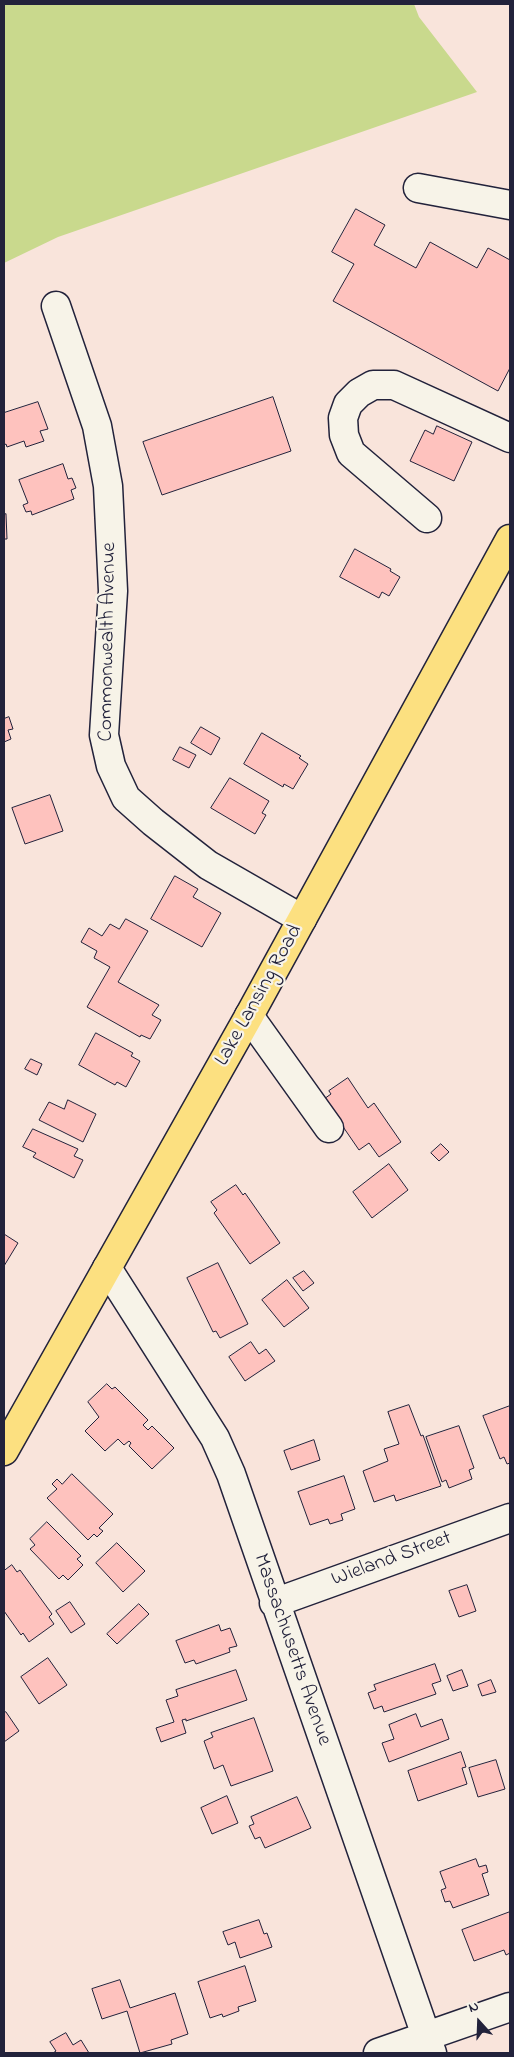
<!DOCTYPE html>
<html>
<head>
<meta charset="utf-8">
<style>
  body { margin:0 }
  #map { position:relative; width:514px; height:2057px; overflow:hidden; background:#f9e4db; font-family:"Indie Flower",sans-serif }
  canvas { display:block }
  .frame { position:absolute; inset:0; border:5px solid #22223b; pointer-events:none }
  .north { position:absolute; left:454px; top:1997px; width:50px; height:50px; -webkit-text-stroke:4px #f7f3e8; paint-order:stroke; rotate:340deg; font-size:14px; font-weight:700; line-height:20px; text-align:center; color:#22223b }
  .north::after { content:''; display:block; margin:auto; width:18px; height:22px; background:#22223b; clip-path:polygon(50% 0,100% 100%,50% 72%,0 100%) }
</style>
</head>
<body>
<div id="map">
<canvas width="514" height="2057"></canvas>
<div class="frame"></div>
<div class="north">N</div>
</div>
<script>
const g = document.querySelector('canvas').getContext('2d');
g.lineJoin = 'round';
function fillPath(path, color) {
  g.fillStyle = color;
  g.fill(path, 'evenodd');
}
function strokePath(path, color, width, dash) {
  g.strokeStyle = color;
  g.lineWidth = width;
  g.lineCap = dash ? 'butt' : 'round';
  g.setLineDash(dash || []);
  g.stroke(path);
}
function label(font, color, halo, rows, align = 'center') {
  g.font = font + ' "Indie Flower",sans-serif';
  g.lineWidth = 4.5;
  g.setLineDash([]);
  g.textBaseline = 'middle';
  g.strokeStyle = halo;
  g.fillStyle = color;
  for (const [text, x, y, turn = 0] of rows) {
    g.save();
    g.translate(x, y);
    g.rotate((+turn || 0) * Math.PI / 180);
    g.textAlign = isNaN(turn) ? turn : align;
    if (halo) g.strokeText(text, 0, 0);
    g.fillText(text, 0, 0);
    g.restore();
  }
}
const green = new Path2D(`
  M4,4H414L419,17L477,92L58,237L4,263Z`);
const building = new Path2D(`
  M356,209L385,225L374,245L416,268L430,242L477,268L488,248L510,260V368L498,391L333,301L354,264L332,252Z
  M273,397L291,451L162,495L143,442Z
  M38,402L48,429L40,431L44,441L26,447L24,441L7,447L6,444L4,445V413Z
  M437,426L472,442L454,481L410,461L425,430L433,434Z
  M63,464L68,479L72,478L76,488L71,490L74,499L32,515L31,511L26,512L23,505L28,503L19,480Z
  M6,514L7,539H4V515Z
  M355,549L391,569L390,571L400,577L389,596L382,592L379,598L340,577Z
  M9,717L13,729L8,730L11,739L4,742V719Z
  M201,727L220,738L211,755L191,743Z
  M262,733L301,756L299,758L308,764L293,789L284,784L283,787L244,764Z
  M180,747L196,755L189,768L173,760Z
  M230,778L269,801L262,813L266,815L255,834L211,808Z
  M50,795L63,831L25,844L12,808Z
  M175,876L198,889L193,897L221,913L202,947L151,919Z
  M126,919L148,931L118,982L159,1005L152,1015L161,1020L150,1039L141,1035L140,1037L87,1007L110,967L94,958L97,951L81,942L89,928L102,936L110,924L119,929Z
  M96,1033L133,1053L131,1056L140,1061L126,1087L117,1082L115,1085L79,1065Z
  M31,1059L42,1064L37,1075L25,1069Z
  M348,1078L368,1108L374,1103L401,1142L379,1157L369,1143L359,1150L324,1099L331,1094L329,1091Z
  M68,1100L96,1114L83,1142L39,1120L49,1102L64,1109Z
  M33,1129L78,1149L74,1156L83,1160L74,1178L33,1157L36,1153L23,1147Z
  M441,1144L449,1152L439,1161L431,1153Z
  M389,1164L408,1190L372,1218L353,1192Z
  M236,1185L243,1195L245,1193L280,1243L250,1264L214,1213L217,1210L211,1202Z
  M4,1234L18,1243L4,1266Z
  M218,1263L248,1324L220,1338L216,1331L213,1332L187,1278Z
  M304,1271L314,1283L303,1291L293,1278Z
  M287,1280L309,1308L284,1327L262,1300Z
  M251,1342L259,1354L266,1349L275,1361L245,1381L229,1357Z
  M107,1384L112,1389L115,1387L148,1420L143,1425L148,1430L152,1426L174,1448L152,1469L129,1446L131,1443L129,1441L124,1445L118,1439L105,1451L85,1431L99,1417L88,1402Z
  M409,1405L421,1436L423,1435L441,1486L396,1501L394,1495L374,1502L363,1471L388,1461L384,1449L399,1444L388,1412Z
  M510,1406V1463L507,1464L504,1457L500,1459L483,1416Z
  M459,1426L474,1468L469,1470L472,1479L449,1488L446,1480L442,1482L426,1437Z
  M314,1440L320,1460L291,1470L284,1451Z
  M72,1474L113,1514L99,1528L103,1531L97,1537L94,1534L88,1540L47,1498L57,1489L52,1484L57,1479L62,1484Z
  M344,1476L355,1509L341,1514L343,1520L330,1524L328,1519L310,1525L298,1492Z
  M47,1522L81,1556L77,1559L83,1565L68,1580L63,1575L59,1579L30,1549L35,1545L30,1539Z
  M117,1543L145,1571L123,1592L96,1563Z
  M12,1565L17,1572L20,1570L52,1614L49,1617L54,1624L29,1642L23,1633L21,1635L4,1611V1571Z
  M467,1585L476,1611L459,1617L449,1591Z
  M70,1602L85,1624L71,1633L56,1611Z
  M139,1604L149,1614L117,1644L107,1634Z
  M219,1625L221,1631L230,1628L237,1646L229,1648L230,1652L196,1664L194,1660L185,1663L176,1641Z
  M48,1658L67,1685L39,1704L21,1677Z
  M435,1664L441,1681L432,1684L436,1694L384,1712L382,1706L374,1709L368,1693L376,1690L374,1685Z
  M236,1670L247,1700L186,1721V1719L182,1720L186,1733L161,1742L156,1728L174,1722L166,1700L178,1696L176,1690Z
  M462,1670L468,1686L453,1691L447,1676Z
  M491,1680L496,1692L482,1696L478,1685Z
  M6,1712L19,1731L4,1742V1713Z
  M416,1714L421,1727L442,1719L449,1739L389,1762L382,1743L394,1739L389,1725Z
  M254,1718L273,1771L231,1786L223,1765L214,1769L204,1741L213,1737L211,1733Z
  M461,1752L466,1767L462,1768L467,1784L418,1801L408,1771Z
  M496,1760L505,1789L478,1797L469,1768Z
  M227,1796L238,1823L212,1834L201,1808Z
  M297,1797L311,1828L265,1848L260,1837L255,1839L249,1826L254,1824L251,1817Z
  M476,1859L479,1867L486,1865L488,1872L482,1874L489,1895L453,1908L450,1901L445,1902L441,1890L446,1888L440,1872Z
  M510,1912V1953L506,1955L504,1950L474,1961L462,1930Z
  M259,1920L264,1934L267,1933L272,1947L240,1958L235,1942L228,1945L223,1932Z
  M245,1966L256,2001L238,2007L239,2011L223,2017L222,2014L210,2018L198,1982Z
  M120,1980L130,2008L175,1993L188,2034L171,2040L172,2044L140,2053L127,2011L102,2019L92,1989Z
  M66,2033L73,2045L81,2040L89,2053H53L56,2051L50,2042Z`);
const minor = new Path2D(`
  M418,188L510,205
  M56,306L97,426L108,486L113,591L104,735L111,766L126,798L153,822L208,865L302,919
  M427,518L351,453L344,435L343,418L348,404L359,393L373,385H394L510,438
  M249,1016L329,1128
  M107,1268L215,1438L231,1474L432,2053
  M274,1603L510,1518
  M378,2053L510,2007`);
const major = new Path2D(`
  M4,1451L249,1016L510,539`);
const streetNames = [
  ["Commonwealth Avenue",109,642,-89],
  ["Lake Lansing Road",260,996,-61],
  ["Wieland Street",392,1560,-20],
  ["Massachusetts Avenue",291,1650,71]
];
fillPath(green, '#c9d98d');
fillPath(building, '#fec2be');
strokePath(building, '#22223b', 1);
strokePath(minor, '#22223b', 31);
strokePath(major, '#22223b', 31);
strokePath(minor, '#f7f3e8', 28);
strokePath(major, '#fce080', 28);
label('21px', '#22223b', '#f7f3e8', streetNames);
</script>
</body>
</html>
